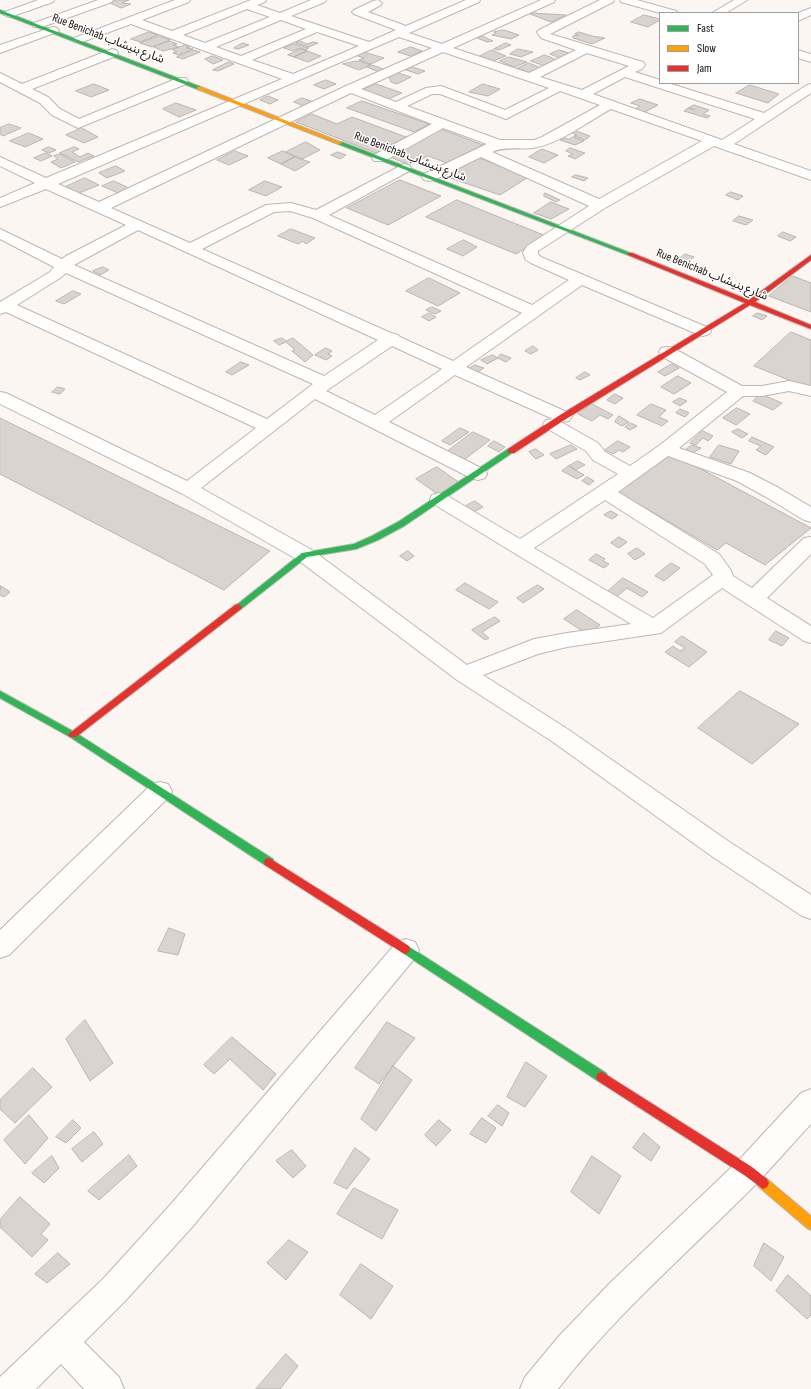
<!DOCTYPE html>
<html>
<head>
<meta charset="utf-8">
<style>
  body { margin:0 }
  #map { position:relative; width:811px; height:1389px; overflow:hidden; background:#fcf6f2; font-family:"Sofia Sans Condensed",sans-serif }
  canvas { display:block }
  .legend { position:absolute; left:659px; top:12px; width:140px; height:72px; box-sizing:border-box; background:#fff; border:1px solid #a19f9e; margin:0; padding:5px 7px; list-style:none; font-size:12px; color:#150f0c }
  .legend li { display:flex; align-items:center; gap:8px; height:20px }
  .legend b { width:20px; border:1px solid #a19f9e }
</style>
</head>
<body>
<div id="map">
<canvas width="811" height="1389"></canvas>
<ul class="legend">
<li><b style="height:5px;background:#30b455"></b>Fast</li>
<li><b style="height:5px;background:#ff9f0a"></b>Slow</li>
<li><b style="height:5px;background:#e5322d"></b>Jam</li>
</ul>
</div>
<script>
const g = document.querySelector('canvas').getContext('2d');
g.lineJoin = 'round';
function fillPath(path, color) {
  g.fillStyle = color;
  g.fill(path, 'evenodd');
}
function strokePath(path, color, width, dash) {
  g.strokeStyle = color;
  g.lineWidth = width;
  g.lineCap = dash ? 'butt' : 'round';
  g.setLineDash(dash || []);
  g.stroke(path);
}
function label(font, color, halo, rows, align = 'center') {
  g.font = font + ' "Sofia Sans Condensed","Noto Sans Arabic",sans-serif';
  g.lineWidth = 3;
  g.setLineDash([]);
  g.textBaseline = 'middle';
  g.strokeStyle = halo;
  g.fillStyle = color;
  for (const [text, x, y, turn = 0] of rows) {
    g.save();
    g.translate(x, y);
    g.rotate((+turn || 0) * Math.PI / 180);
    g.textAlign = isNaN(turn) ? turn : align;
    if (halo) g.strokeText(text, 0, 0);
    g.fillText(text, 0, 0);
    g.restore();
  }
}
const building = new Path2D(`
  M115,0H129L122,3L131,4L121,8L108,2Z
  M532,13L566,15L551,22L530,14Z
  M644,15L660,19V20L648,27L631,22Z
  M504,30L519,35L511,39L492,35L496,33L494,32Z
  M149,32L158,35L140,42L131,39Z
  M579,32L592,36L605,38L592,44L573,38V36L579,35L575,34Z
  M160,36L170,40L152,47L140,43Z
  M482,36L493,41L487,42L477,38Z
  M170,41L177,44L173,45L179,47L163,51L154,47Z
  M300,41L307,44L313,42L318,43L309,47L296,43Z
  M243,43L249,45L238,49L234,48Z
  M506,43L511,45L499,50L494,49Z
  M294,44L309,48L306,50L300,48L293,51L284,48Z
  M185,45L190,47L186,48L193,49L178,55L173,53L177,52L173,50Z
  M411,47L422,51L410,56L398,52Z
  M301,49L307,51L294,57L288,55Z
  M518,49L533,52L521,57L510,54Z
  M194,50L200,52L183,59L177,57Z
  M492,50L506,56L493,61L480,56Z
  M559,50L569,53L562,59L550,54Z
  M307,51L321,56L308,62L294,57Z
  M364,52L384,58L371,64L359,60L364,58L358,56Z
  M545,55L559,61L547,67L531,61Z
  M213,56L223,60L213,64L205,59Z
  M509,57L527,62L514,67L500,61Z
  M358,61L371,65L359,70L343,64Z
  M229,62L234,64L218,71L213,70Z
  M529,63L543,69L533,74L518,68Z
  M372,65L386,70L379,72L367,67Z
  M412,67L425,71L418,74L406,70Z
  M398,73L411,77L397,84L391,82L389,77Z
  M326,80L336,84L324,89L314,85Z
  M94,84L109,90L91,97L76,91Z
  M376,84L402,93L386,100L363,90Z
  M483,84L500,89L488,96L469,92Z
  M750,85L779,94L768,103L736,93Z
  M268,96L278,100L270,104L260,100Z
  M302,98L314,102L306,107L294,102Z
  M640,99L658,105L643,113L633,110L640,106L631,103Z
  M362,101L429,124L414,132L347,108Z
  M176,103L196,110L179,117L163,109Z
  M694,105L709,110L703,114L710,116L707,118L684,111L688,108L695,110L689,108Z
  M312,114L337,124L352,117L406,137L376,153L296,122Z
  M9,124L21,128L3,136L0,134V128Z
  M82,128L98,137L84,143L66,135Z
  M441,129L483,145L447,163L428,156L410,165L387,156Z
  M576,131L590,136L585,140L574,136L577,135L572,133Z
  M29,133L43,139L25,147L10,141Z
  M573,137L584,141L575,145L560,140L565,138L569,139Z
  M306,142L320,150L302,159L286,152Z
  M49,147L56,150L49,153L42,150Z
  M74,147L79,149L72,152L80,157L88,153L94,156L78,162L60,153Z
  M570,148L585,153L575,159L568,156L573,154L566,151Z
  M542,149L558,155L544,163L529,157Z
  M235,151L248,156L229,165L217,160Z
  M283,151L295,157L281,164L268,158Z
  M338,152L346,155L340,159L331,155Z
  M46,153L52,156L41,161L34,158Z
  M60,154L75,162L61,168L51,162L58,159L54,156Z
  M295,157L310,162L295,171L281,164Z
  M479,158L530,176L500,195L447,177Z
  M116,166L125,171L107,178L99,173Z
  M576,175L588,178L584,181L572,177Z
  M85,178L99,185L79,193L65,187Z
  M400,180L441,196L388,225L347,208Z
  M114,181L133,190L129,192L124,190L118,193L102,186Z
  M265,181L282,187L266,196L249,190Z
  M731,192L743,196L738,200L726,195Z
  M545,193L560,200L556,202L544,196Z
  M457,200L546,236L516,254L426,217Z
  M551,202L569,209L551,219L534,213Z
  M739,216L753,220L746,225L733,221Z
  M291,229L315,238L306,244L303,241L298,244L278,236Z
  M783,232L796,237L790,241L778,236Z
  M464,240L477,247L463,256L447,249Z
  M685,254L694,257L685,265L676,262Z
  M103,267L109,270L100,275L93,271Z
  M793,276L811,283V312L769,296Z
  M429,278L460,293L438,306L406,291Z
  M73,291L81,294L64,304L56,301Z
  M432,307L441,311L435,314L426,310Z
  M429,313L436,317L429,321L422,317Z
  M758,313L767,316L762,320L753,316Z
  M791,332L811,340V389L754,366Z
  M282,338L286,341L293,338L313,355L305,362L292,351L295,350L286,342L279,345L274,341Z
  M533,346L538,350L531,354L525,351Z
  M326,348L332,351L328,354L332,356L326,360L315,355Z
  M501,354L511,358L506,362L498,358Z
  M493,355L498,358L487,364L481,360Z
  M241,362L249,365L232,375L226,372Z
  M672,364L679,368L665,376L658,372Z
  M475,365L484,368L470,377L462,373Z
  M585,372L590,375L580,380L576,378Z
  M678,376L691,383L674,394L661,387Z
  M58,387L65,389L60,394L52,392Z
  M615,394L623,398L615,404L607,400Z
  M761,394L782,403L773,410L753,401Z
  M680,398L687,401L680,406L673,402Z
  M592,404L613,415L608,419L600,415L592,421L578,414Z
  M651,404L666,410L659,417L668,421L662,426L637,415Z
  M737,408L750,414L736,425L723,418Z
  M680,409L689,413L685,417L676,413Z
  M619,416L629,422L622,426L615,422Z
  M0,418L270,551L224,590L0,474Z
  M631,423L637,426L630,430L625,427Z
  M460,428L469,432L450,445L442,441Z
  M738,429L748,434L742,438L732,432Z
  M703,431L713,436L708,441L703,438L696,445L690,443Z
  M473,432L490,440L461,462L444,454Z
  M752,437L774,447L766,455L756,450L761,446L749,441Z
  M494,441L505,447L499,452L488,446Z
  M618,441L630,447L623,452L619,450L613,454L605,450Z
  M571,445L577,449L556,459L550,454Z
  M692,445L701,448L691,454L684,451Z
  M719,445L739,451L731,464L710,457Z
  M536,449L544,455L536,459L529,452Z
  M673,454L811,528L765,565L726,543L717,550L618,492Z
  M578,461L585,465L575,470L569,466Z
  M569,466L584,475L577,479L562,471Z
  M437,467L460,483L439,495L416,479Z
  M587,477L594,481L589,485L582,481Z
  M475,501L483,507L468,515L460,509Z
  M611,511L618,515L612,519L604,515Z
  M619,537L627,542L619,548L611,543Z
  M637,548L645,554L635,560L628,554Z
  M408,551L414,556L407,561L400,556Z
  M596,554L605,559L603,561L609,564L604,568L589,560Z
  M671,563L680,568L664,581L655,576Z
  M623,578L648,592L642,597L627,588L614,599L605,594Z
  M465,583L498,602L489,609L456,590Z
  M538,585L544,589L523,603L517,598Z
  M1,586L10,592L4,597L0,595Z
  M577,610L600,625L587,634L564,619Z
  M495,617L500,621L482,632L489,638L485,640L472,630Z
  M776,631L789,638L782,646L769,640Z
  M682,636L707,652L689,667L665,652L673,646L680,651L685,648L675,642Z
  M740,691L799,724L752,764L698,728Z
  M169,928L185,934L178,955L158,951Z
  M85,1020L113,1063L90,1081L66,1039Z
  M387,1022L415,1038L379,1084L355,1068Z
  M232,1037L276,1074L263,1090L230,1059L214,1074L204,1065Z
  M526,1062L547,1076L525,1107L507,1097Z
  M393,1066L412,1080L376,1131L361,1119Z
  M33,1068L52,1087L15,1123L0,1109V1100Z
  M498,1105L509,1113L502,1126L488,1116Z
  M29,1115L48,1138L25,1164L4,1140Z
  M482,1118L496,1128L486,1143L470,1134Z
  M73,1120L81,1128L66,1143L56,1137Z
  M439,1120L451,1130L436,1146L425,1135Z
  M94,1132L103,1144L82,1162L72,1149Z
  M644,1133L660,1147L651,1161L633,1148Z
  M355,1148L370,1159L347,1189L334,1183Z
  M292,1150L306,1166L293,1178L276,1161Z
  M129,1155L137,1166L99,1200L88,1191Z
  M52,1156L59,1168L44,1183L32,1173Z
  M592,1156L621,1176L599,1214L571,1192Z
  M354,1188L398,1210L382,1239L337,1214Z
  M20,1197L50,1224L41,1234L48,1240L32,1257L0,1227V1220Z
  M289,1240L308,1252L286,1280L267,1263Z
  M764,1243L784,1257L771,1281L754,1266Z
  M58,1253L70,1264L47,1283L35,1274Z
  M361,1264L393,1286L371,1319L340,1295Z
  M788,1275L811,1296V1315L807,1319L776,1291Z
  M286,1354L298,1366L280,1389H256Z`);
const street = new Path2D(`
  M38,0H54L53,2L13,16L9,17L3,14L5,12Z
  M98,0H113L112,2L42,27H34L32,25L34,23Z
  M175,0H190L189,2L142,20L172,31L251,0H266L265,2L257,5L280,13L311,0H326L325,2L291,16L369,42L396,30L354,14L352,12L354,10L373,1L378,0L382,3L381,5L368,12L406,26L466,0H480L479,2L409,33L442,44L541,0H555L554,2L453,48L529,73L576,50L541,38L537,32L539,30L600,0H614L613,2L550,34L643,62L645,65L642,69L635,72L660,80V83H668L764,113L807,85L811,84V93L734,144L811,171V180L714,146L605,208L538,251V254L541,257L709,328L711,331L709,334L703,336L697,334L582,285L466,367L569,413L572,417L569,421L561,422L598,443L605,452L630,466L660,445L727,392L661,356L659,352L661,348L667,347L673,348L742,386H762L789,381L811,386V396L789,391L762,396H743L679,448L750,473L779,488L811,507V522L804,520L766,497L737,481L668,456L618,492L719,554L730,569L733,576L752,588L804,538L811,537V554L767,598L811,626V643L804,641L722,588L661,633L567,647L538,654L483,675L569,730L728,841L811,895V919L802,916L710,855L553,742L457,680L298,560L181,493L0,404V392L6,393L187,481L256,428L6,312L0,314V302L50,272L54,267L0,239V229L62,259L66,256L126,225L46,189L0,207V198L35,183L0,166V157L46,178L282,79L131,24L82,42H74L72,40L74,38ZM247,9L270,17L205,43L183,35ZM281,20L306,29L241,56L216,47ZM317,32L359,46L293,74L252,60ZM399,37L432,48L346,86L99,202L58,184ZM443,52L549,88L505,110L441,86L426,88L396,102L361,89ZM587,53L629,66L582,90L540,77ZM625,77L755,119L722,140L593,94ZM560,91L600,105L542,137L534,140H500L407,106L432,94H440L506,119ZM351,93L432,124L374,155L372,158L374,161H384L443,128L487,144L424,174L422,177L424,180L429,181L434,180L481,157L589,206L527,246L523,253L526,260L531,263L569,280L532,305L329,215L409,171L411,168L409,165L404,164L316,210L291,203L266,205L190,243L111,208ZM611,109L702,141L599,199L492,152C507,145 522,151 537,147C562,142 589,121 611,109ZM290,211L313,218L522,313L453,361L400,337L398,335L391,333L202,249L274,212ZM138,230L378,340L324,376L74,265ZM66,273L313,384L267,419L17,305L60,278ZM392,346L442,369L375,415L326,391ZM455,375L553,419L546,420L543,424L546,428L586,451L593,460L618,474L520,539L446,495L439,493L432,495L430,499L432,503L631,624L567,633L534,639L467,665L312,550L201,488L315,399L471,478L478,480L485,478L487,474L485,470L389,422ZM605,500L705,564L713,575L653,618L534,548Z
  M620,0H637L676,11L678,13H660L621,2Z
  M734,0H747L726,13H712Z
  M811,8V15L798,21V13Z
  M53,27L57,28L59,30L57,32L0,53V45Z
  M112,49L116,50L118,53L116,56L32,89L48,97L60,109L79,119L178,78H186L188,81L186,84L78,128L52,115L40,103L0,82V73L22,84Z
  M798,50L811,54V62L798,58Z
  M160,782L168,784L172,791L168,798L9,955L0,958V930L152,784Z
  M406,939L415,942L419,950L415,958L193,1226L126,1300L84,1342L119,1377L124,1389H84L61,1364L36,1389H0V1377L104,1278L171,1204L397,942Z
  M811,1089V1124C793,1143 776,1163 758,1182C691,1250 617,1313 558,1389H520L525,1377L559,1336L610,1283L738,1161L801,1093Z`);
const fast = new Path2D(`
  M0,10L201,87L202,88L197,89L0,13Z
  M338,142H342L633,254L628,255L338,144Z
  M508,449H511L515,451L404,526L378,540L356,549L307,557L241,609L238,610L234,607L302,553L354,544L372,536L398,522Z
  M0,691L76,733L273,859L274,862L273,865L269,866L265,865L70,737L0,698Z
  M405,944L606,1073L608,1077L606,1081L602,1082L598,1081L401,952L400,949L401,946Z`);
const slow = new Path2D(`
  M197,87H201L343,143L338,144L197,89Z
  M763,1177L767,1179L811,1216V1230L807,1228L759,1187L757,1183L759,1179Z`);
const jam = new Path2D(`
  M628,253H632L749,300L811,255V260L755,302L811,325V329L750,305L566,419L514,453H508V449L560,415L745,303L628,255Z
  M238,604L242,607L241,609L76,737H70L68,735L70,733L235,605Z
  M269,858L409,946L410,949L409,952L405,954L401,952L265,865L264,862L265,859Z
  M602,1072L752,1167L767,1179L769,1183L767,1187L763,1189L744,1175L598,1081L596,1077L598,1073Z`);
const farStreetnames = [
  ["Rue Benichab شارع بنيشاب",108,39,21],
  ["Rue Benichab شارع بنيشاب",410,157,21],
  ["Rue Benichab شارع بنيشاب",712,275,22]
];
fillPath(building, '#dad4d0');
strokePath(building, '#bbb5b2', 1);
strokePath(street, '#bdb7b4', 2);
strokePath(fast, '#bdb7b4', 2);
strokePath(slow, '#bdb7b4', 2);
strokePath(jam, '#bdb7b4', 2);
fillPath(street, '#fffefd');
fillPath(fast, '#30b455');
fillPath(slow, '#ff9f0a');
fillPath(jam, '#e5322d');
label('12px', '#150f0c', '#fff', farStreetnames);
</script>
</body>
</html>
